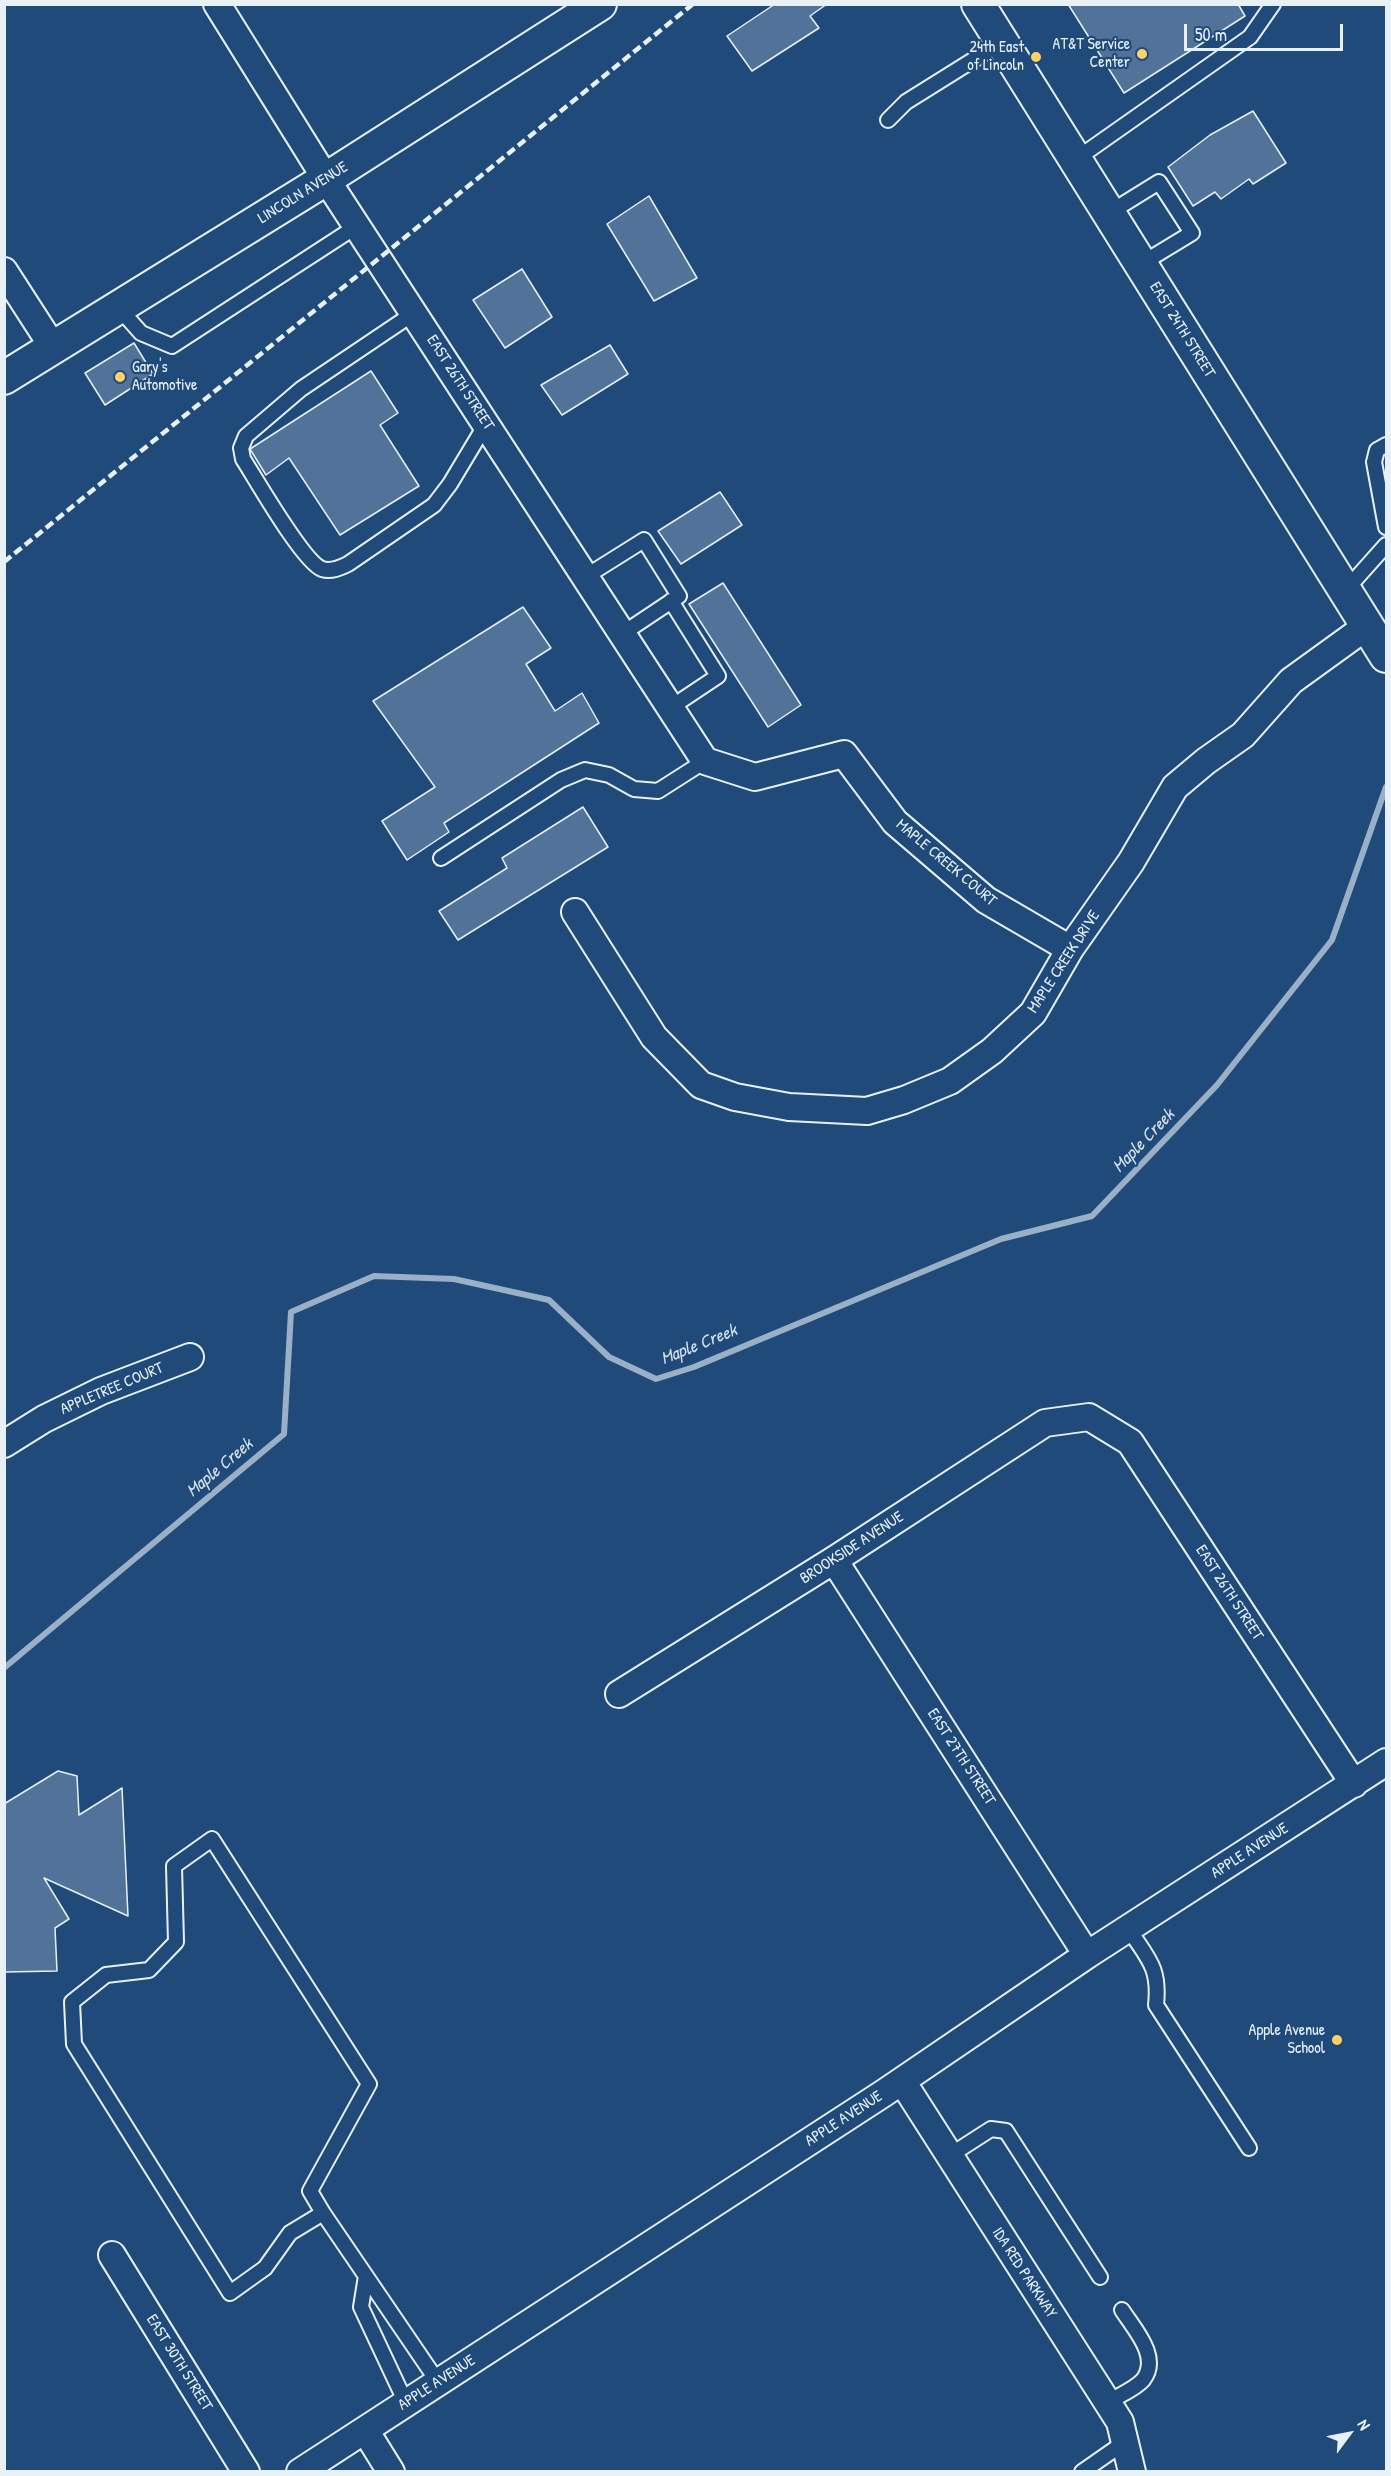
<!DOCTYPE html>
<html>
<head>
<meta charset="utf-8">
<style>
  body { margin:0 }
  #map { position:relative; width:1391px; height:2476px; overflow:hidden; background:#1f4a7a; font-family:"Patrick Hand",sans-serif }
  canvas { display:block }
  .frame { position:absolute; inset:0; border:6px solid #e8f1f8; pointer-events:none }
  .north { position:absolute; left:1319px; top:2404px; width:60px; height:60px; -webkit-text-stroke:4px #1f4a7a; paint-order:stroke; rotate:58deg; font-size:16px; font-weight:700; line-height:24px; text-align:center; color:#e8f1f8 }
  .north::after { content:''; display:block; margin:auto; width:21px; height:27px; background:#e8f1f8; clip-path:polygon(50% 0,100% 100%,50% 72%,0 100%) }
  .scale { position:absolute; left:1184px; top:24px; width:159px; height:27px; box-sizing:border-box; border:3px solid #e8f1f8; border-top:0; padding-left:8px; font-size:18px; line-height:21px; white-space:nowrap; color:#e8f1f8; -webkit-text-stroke:4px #1f4a7a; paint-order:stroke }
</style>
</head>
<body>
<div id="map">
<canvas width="1391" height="2476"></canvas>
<div class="frame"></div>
<div class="north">N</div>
<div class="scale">50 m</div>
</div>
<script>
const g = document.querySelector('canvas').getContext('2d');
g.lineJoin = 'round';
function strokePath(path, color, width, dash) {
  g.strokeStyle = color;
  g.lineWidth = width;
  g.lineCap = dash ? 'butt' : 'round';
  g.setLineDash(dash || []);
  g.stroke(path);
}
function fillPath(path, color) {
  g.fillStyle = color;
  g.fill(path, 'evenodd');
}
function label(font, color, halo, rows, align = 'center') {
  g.font = font + ' "Patrick Hand",sans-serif';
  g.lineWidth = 4.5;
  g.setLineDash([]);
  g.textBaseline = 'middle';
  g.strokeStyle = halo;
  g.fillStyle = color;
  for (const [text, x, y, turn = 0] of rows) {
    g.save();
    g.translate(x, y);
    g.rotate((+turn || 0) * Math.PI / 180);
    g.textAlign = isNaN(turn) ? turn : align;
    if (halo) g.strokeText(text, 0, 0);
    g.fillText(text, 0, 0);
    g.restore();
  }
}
const stream = new Path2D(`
  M4,1668L284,1434L291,1312L374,1276L454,1279L549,1300L609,1357L656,1379L694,1367L1001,1239L1092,1216L1217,1085L1332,940L1386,787`);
const building = new Path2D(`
  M775,4H827L810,16L819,28L752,71L727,36Z
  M1068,4H1238L1245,16L1124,93Z
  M1253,111L1286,163L1253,184L1249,179L1221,199L1215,192L1193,206L1168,167L1210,135Z
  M649,196L697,278L654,301L607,224Z
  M522,269L552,317L505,348L473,300Z
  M134,343L153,374L105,405L85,373Z
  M610,345L628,374L562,415L541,385Z
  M371,371L398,413L380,425L419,486L340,535L289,458L266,475L250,449Z
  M720,492L742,525L681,564L658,531Z
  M723,583L801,705L768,727L689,604Z
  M523,607L551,648L526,664L555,711L582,693L599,723L444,823L449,832L407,860L382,821L435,787L373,701Z
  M583,807L608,847L458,940L439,911L507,868L502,858Z
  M58,1771L77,1776L79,1815L122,1788L128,1916L44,1878L69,1919L55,1928L57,1971L4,1972V1804Z`);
const service = new Path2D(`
  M888,120L906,102L1002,42
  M1075,160L1250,37L1273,4
  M1109,213L1159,182L1192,233L1141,264
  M118,307L141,333L172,346L357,226
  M414,313L301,389L246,436L241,448L243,459C256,479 303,562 322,569C331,572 340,568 348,564L434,505L450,484L486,424
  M1386,445L1377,450L1374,462L1386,527
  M585,577L644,540L679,596L622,634
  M1345,591L1386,545
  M670,708L718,676L671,601
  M441,858L561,780L585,770L609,775L634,789L658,791L705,761
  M1128,1928C1148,1959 1160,1967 1156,2005L1249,2148
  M949,2156L991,2129L1006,2131L1100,2277
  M323,2213L290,2233L265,2268L230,2293L74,2044L72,2002L106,1975L149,1970L176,1942L174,1866L212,1839L369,2084L310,2191L323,2213L438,2382
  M366,2276L361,2307L406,2403
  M1107,2403C1118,2396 1135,2389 1143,2380C1161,2357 1134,2329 1122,2310
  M1082,2472L1125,2442`);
const minor = new Path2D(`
  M217,4L326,179L705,761L755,777L844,754L895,822L986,900L1070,949
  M4,271L53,347
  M575,912L654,1037L701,1085L735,1097L789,1107L867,1111L904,1100L950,1081L992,1051L1033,1013L1070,949L1131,862L1175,787L1206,761L1243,735L1291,681L1367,626
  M4,1444L44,1419L101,1391L190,1357
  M834,1560L1087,1955
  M619,1694L834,1560L1045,1423L1089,1417L1130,1442L1354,1784
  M902,2081L1120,2422L1132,2472
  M112,2255L246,2472
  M365,2430L391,2472
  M300,2472L884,2093L1087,1955L1386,1762`);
const tertiary = new Path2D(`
  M978,4L1386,656
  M4,378L326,179L600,4`);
const rail = new Path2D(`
  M4,562L693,4`);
const markers = [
  [1142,54,6,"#ffd166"],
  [1036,57,6,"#ffd166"],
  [120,377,6,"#ffd166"],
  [1337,2040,6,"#ffd166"]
];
const poiNames = [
  ["AT&T Service",1130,45],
  ["Center",1130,63],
  ["24th East",1024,48],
  ["of Lincoln",1024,66],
  ["Gary's",132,368,"left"],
  ["Automotive",132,386,"left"],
  ["Apple Avenue",1325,2031],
  ["School",1325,2049]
];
const streetNames = [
  ["LINCOLN AVENUE",303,193,-32],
  ["EAST 24TH STREET",1182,330,58],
  ["EAST 26TH STREET",460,383,57],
  ["MAPLE CREEK COURT",946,863,40],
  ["MAPLE CREEK DRIVE",1064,962,-57],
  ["APPLETREE COURT",112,1389,-23],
  ["BROOKSIDE AVENUE",852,1548,-33],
  ["EAST 26TH STREET",1229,1593,57],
  ["EAST 27TH STREET",961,1757,57],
  ["APPLE AVENUE",1250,1851,-33],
  ["APPLE AVENUE",844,2119,-33],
  ["IDA RED PARKWAY",1024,2273,57],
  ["EAST 30TH STREET",179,2363,58],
  ["APPLE AVENUE",437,2383,-33]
];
const waterNames = [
  ["Maple Creek",1144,1141,-46],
  ["Maple Creek",699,1345,-22],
  ["Maple Creek",220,1468,-40]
];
strokePath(stream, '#9ab0c7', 6);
fillPath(building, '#517399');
strokePath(building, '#e8f1f8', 1.5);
strokePath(service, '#e8f1f8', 18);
strokePath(minor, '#e8f1f8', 30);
strokePath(tertiary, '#e8f1f8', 36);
strokePath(service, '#1f4a7a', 14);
strokePath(minor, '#1f4a7a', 26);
strokePath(tertiary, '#1f4a7a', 32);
strokePath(rail, '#e8f1f8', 4.5, [9, 4.5]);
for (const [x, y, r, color] of markers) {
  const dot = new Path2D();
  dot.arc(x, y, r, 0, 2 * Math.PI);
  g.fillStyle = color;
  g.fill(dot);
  strokePath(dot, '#1f4a7a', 2);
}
label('16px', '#e8f1f8', '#1f4a7a', poiNames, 'right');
label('16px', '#e8f1f8', '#1f4a7a', streetNames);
label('italic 18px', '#d4e1ec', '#1f4a7a', waterNames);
</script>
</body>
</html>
